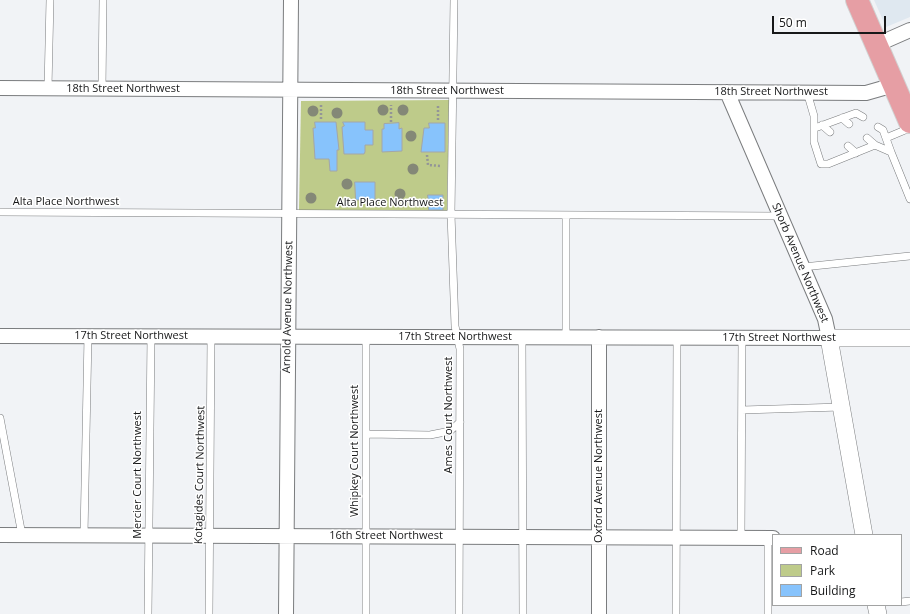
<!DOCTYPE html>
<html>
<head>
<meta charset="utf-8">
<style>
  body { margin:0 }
  #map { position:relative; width:910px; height:614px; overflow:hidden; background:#f1f3f6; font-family:"Open Sans",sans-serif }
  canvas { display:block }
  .legend { position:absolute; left:772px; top:534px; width:130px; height:72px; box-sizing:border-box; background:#fff; border:1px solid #a2a3a3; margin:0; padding:5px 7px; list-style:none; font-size:12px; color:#171819 }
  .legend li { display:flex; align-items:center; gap:8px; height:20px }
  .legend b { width:20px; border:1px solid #a2a3a3 }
  .scale { position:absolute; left:772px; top:16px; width:114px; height:18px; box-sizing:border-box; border:2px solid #171819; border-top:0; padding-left:5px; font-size:12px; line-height:14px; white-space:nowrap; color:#171819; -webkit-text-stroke:3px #fff; paint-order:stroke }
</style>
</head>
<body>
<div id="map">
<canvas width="910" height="614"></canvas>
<ul class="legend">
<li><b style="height:5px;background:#e69ea4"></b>Road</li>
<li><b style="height:11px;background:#becb8a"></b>Park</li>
<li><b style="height:11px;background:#87c3fc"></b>Building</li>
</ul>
<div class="scale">50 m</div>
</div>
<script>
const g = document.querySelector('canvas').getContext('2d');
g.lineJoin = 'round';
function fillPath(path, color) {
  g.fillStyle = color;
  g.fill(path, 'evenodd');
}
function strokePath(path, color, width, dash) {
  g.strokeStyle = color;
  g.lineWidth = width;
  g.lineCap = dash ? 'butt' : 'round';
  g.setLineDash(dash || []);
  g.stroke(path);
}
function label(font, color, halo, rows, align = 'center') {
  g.font = font + ' "Open Sans",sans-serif';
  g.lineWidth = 3;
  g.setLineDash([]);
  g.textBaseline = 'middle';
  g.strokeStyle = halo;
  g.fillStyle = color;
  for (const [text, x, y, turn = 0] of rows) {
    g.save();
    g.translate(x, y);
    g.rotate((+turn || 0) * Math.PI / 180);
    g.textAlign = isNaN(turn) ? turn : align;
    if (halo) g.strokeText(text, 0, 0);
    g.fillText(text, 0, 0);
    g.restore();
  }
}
const built = new Path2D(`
  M874,0H910V17L886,27Z`);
const green = new Path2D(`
  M449,100L447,212L299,210L301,101Z`);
const building = new Path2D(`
  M315,122H336L339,150H337V171H330L329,159H315L313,128H315Z
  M343,122H365V130H373V145H365V152L364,154H344L342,127L344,126Z
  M399,123V129L402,128V151L382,152V129H384V124Z
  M429,123H445V152H421L424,128H429Z
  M355,182H375V200H356Z
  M428,195H443V210H429Z`);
const path = new Path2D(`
  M321,105V121
  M438,106V121
  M391,122V105
  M427,155L428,165L441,166`);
const service = new Path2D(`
  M454,0L451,214L455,326L460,349L459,614
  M48,88L50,0
  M102,89L103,0
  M807,92L814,116V142L821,164H828L875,145L891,152L910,199
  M842,118L849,124
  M822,125L830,132
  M878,127L883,130L891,152
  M815,128L856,113L863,117
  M867,138L875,145
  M886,138L910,128
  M848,146L856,153
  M0,212L780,216
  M566,216V337
  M803,267L910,256
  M366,337V614
  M522,337L523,614
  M742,410L841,407
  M0,418L22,535
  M366,434L430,435L450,431L460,422
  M84,535L88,336
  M741,538L742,337
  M901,602L910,601
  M148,614L151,336
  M209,614L211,336
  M676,614L677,337
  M768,614V538`);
const minor = new Path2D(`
  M876,45L910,30
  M0,88L866,93L894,85
  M0,336L829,338L825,319L727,92
  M599,337V614
  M0,535L773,538
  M286,614L291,0`);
const tertiary = new Path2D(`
  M864,535L829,338H910
  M876,605L878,614`);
const primary = new Path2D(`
  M857,0L910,122`);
const trees = [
  [383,110],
  [403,110],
  [313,111],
  [337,113],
  [411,136],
  [413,169],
  [347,184],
  [400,194],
  [311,198]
];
const streetNames = [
  ["18th Street Northwest",123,89],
  ["18th Street Northwest",447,91],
  ["18th Street Northwest",771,92],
  ["Alta Place Northwest",66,202],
  ["Alta Place Northwest",390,203],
  ["Shorb Avenue Northwest",800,263,67],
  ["Arnold Avenue Northwest",288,307,-89],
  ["17th Street Northwest",131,336],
  ["17th Street Northwest",455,337],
  ["17th Street Northwest",779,338],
  ["Ames Court Northwest",449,415,-90],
  ["Whipkey Court Northwest",355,451,-90],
  ["Mercier Court Northwest",138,475,-90],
  ["Kotagides Court Northwest",200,475,-89],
  ["Oxford Avenue Northwest",599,476,-90],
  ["16th Street Northwest",386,536]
];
fillPath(built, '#dfe8f0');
fillPath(green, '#becb8a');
fillPath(building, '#87c3fc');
strokePath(building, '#a3a6a8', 1);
strokePath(service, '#7a7c7e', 8);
strokePath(minor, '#7a7c7e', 16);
strokePath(tertiary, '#7a7c7e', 18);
strokePath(primary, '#d1d1d1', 24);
strokePath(path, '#939597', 2.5, [2, 2]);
strokePath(service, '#fff', 7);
strokePath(minor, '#fff', 14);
strokePath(tertiary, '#fff', 17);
strokePath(primary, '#e69ea4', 22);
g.fillStyle = '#848877';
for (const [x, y] of trees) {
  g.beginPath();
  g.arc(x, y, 5.5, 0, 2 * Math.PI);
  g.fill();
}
label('11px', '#171819', '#fff', streetNames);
</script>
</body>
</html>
